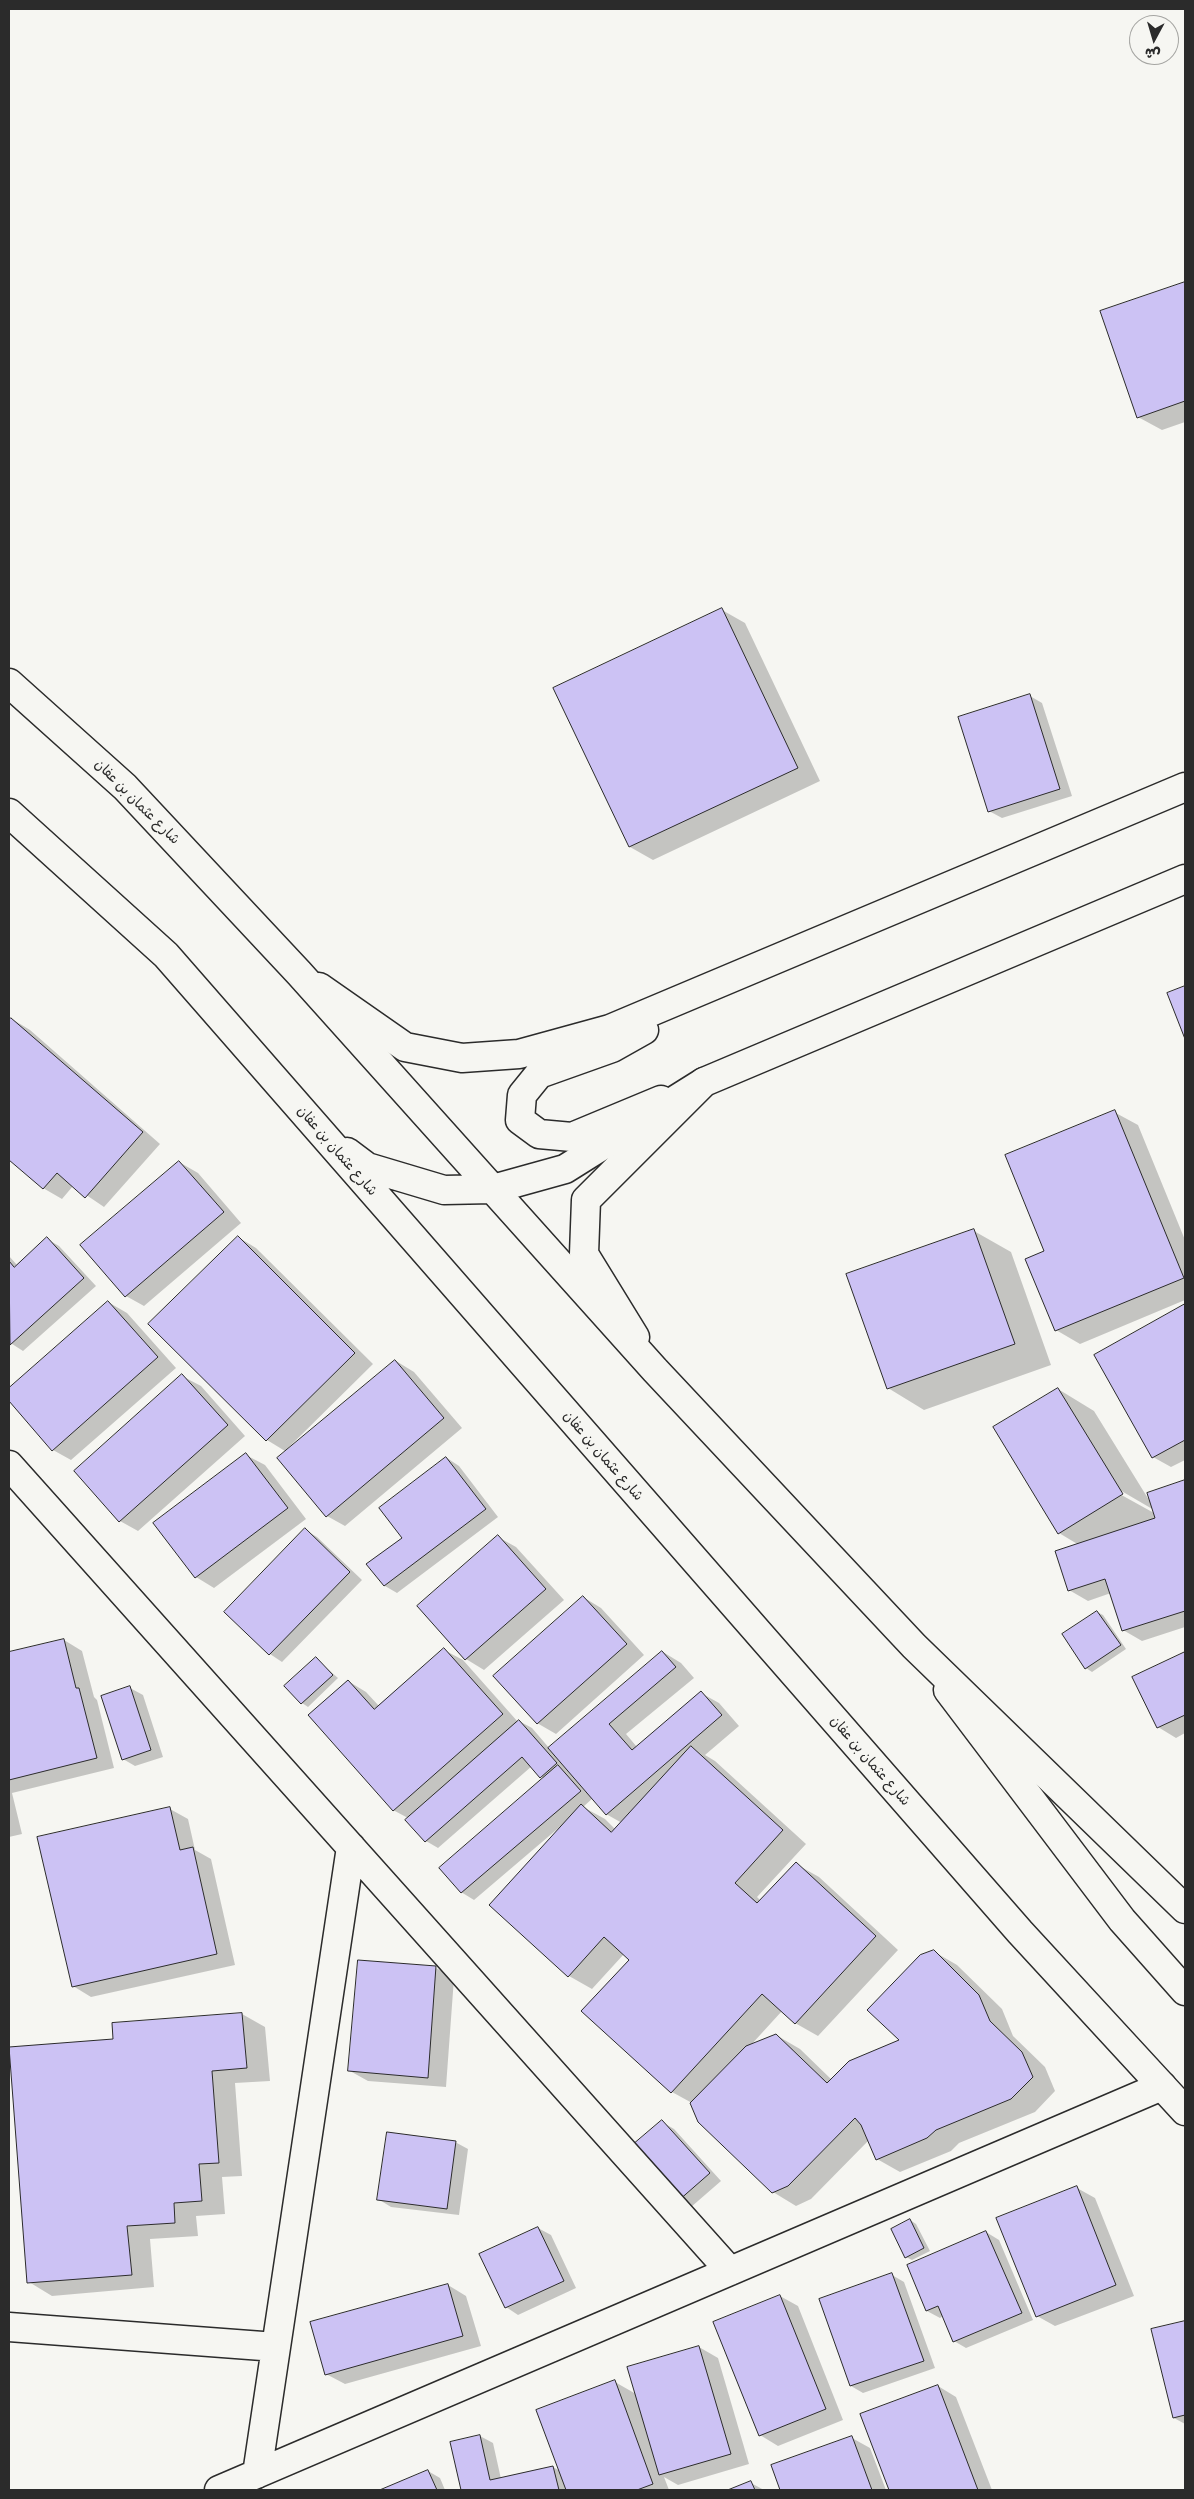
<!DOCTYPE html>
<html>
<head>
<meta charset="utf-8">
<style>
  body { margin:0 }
  #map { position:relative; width:1194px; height:2499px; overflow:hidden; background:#f6f6f2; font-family:Delius,"Playpen Sans Arabic",sans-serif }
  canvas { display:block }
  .frame { position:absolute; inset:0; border:10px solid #2b2b2b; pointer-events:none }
  .north { position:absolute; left:1129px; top:15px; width:50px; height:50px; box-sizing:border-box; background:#f6f6f2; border:1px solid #a5a5a2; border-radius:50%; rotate:186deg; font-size:14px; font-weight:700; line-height:20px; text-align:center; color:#2b2b2b }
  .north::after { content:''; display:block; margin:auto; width:18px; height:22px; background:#2b2b2b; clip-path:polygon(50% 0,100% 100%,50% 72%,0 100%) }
</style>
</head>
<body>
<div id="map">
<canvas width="1194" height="2499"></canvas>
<div class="frame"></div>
<div class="north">ش</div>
</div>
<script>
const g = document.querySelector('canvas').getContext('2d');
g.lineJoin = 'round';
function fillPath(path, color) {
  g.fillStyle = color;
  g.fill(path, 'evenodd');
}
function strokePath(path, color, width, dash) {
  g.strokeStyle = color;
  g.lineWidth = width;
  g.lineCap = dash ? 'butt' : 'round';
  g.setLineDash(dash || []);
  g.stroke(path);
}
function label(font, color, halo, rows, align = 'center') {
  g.font = font + ' Delius,"Playpen Sans Arabic",sans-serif';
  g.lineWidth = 5;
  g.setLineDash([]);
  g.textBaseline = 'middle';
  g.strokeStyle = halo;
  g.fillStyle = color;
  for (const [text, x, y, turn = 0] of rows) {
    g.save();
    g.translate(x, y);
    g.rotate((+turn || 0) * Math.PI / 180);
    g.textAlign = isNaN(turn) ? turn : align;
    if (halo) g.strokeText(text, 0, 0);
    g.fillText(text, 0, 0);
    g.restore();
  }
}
const shadow = new Path2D(`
  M1185,283V422L1162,430L1138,417L1102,312Z
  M722,610L745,623L820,781L653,860L630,847Z
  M1030,696L1042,703L1072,796L1002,818L989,811Z
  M12,1019L30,1030L160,1144L104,1207L73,1186L62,1199L43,1188L9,1158V1022Z
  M1114,1112L1138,1125L1185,1240V1300L1080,1344L1056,1330L1027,1259L1046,1252Z
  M179,1162L198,1173L241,1223L144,1306L126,1296Z
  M974,1231L1011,1252L1051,1365L924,1410L888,1388Z
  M238,1237L256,1248L373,1364L285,1451L267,1440L150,1324Z
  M47,1239L59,1246L96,1286L23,1351L9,1342V1256L17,1265Z
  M108,1302L127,1313L176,1368L71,1460L53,1450L9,1400V1390Z
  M1185,1305V1460L1171,1467L1153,1457L1096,1355Z
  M396,1361L414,1372L462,1428L345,1526L327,1516Z
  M182,1376L201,1386L245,1436L138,1531L120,1521Z
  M1058,1389L1094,1411L1149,1500L1148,1494L1185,1481V1627L1142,1641L1123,1630L1111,1593L1088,1601L1069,1590L1079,1545L1059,1533ZM1118,1489L1154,1510V1513L1116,1492Z
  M246,1455L265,1465L306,1519L214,1588L196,1577Z
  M447,1458L459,1466L498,1517L397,1593L385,1586L368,1564L404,1538Z
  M305,1530L317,1537L362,1580L282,1662L270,1654L225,1612Z
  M498,1537L516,1547L564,1600L484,1670L466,1659L418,1606Z
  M583,1597L601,1608L644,1655L556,1734L537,1723Z
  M1097,1612L1103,1615L1126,1649L1092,1672L1086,1668Z
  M64,1640L82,1651L94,1697L97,1700L114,1768L12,1793L22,1834L9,1837V1654Z
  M444,1650L463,1660L518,1722L519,1721L532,1728L550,1749L663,1652L681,1663L694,1678L626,1734L637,1747L701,1693L719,1703L739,1726L705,1755L715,1761L806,1844L757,1897L761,1901L796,1864L819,1877L898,1950L818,2036L795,2023L782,2011L750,2046L776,2035L800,2049L832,2080L901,2041L933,1951L957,1965L1002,2009L1013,2036L1045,2067L1055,2091L1035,2112L959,2143L951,2151L900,2172L877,2159L869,2140L811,2199L796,2206L773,2192L692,2103L672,2092L630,1960L624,1954L592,1989L569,1976L562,1825L474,1900L461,1892L544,1779L532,1766L438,1848L426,1841L406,1820L408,1818L393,1810L348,1681L366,1692L379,1706ZM593,1798L606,1814L622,1823L615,1829L605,1819L583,1807Z
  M1185,1654V1733L1176,1738L1158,1727L1134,1678Z
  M316,1659L338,1678L308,1707L302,1703Z
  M130,1688L143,1695L163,1757L135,1766L123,1759Z
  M170,1809L188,1819L195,1850L211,1859L235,1965L91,1997L73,1986Z
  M436,1968L454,1978L446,2087L368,2081L350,2071Z
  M242,2014L265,2027L270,2081L235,2083L242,2176L222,2177L225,2214L196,2216L198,2236L150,2239L154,2287L52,2296L29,2282L114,2040Z
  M662,2122L674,2129L721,2181L683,2214Z
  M455,2142L468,2149L459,2215L391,2207L378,2199Z
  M1077,2188L1095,2198L1134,2296L1055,2326L1037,2316Z
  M910,2220L916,2224L930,2251L912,2260L906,2257Z
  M538,2228L551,2235L576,2288L518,2315L506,2307Z
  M986,2232L999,2240L1033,2320L966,2348L954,2341L943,2316L940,2318L927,2311L908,2266Z
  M892,2275L904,2282L935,2368L863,2393L851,2386Z
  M448,2285L466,2296L481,2346L345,2384L326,2374Z
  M780,2296L798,2306L843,2420L778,2446L760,2435Z
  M1185,2322V2424L1174,2418L1153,2330Z
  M699,2347L718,2358L749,2464L678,2485L664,2477L669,2490H463L451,2443L480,2436L493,2443L501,2479L553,2467L560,2471L615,2382L636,2394Z
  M938,2386L956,2397L992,2490H890L862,2414Z
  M852,2438L870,2448L886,2490H782L773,2466Z
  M428,2471L440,2478L445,2490H383Z
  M751,2483L764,2490H732Z`);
const building = new Path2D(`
  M1185,282V401L1137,418L1100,311Z
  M722,608L798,768L629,847L553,688Z
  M1030,694L1060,789L988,812L958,717Z
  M1185,986V1039L1167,993Z
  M11,1018L143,1132L85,1198L57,1173L43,1189L9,1160V1020Z
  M1115,1110L1184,1278L1055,1331L1025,1259L1044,1251L1005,1155Z
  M179,1161L224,1212L125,1297L80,1245Z
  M974,1229L1015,1344L887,1389L846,1274Z
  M238,1236L355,1353L266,1441L148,1324Z
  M47,1237L84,1278L10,1345L9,1261L14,1267Z
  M108,1301L158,1357L52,1451L9,1401V1388Z
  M1185,1304V1440L1152,1458L1094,1355Z
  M395,1360L444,1418L326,1517L277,1458Z
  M182,1374L228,1425L119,1522L74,1471Z
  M1058,1388L1123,1494L1058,1534L993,1427Z
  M246,1453L288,1508L195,1578L153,1523Z
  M446,1457L486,1509L384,1586L366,1564L402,1538L379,1508Z
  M1185,1480V1611L1122,1631L1105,1579L1068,1591L1055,1551L1155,1518L1147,1493Z
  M305,1528L350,1572L269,1655L224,1612Z
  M498,1535L546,1589L465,1660L417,1606Z
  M583,1596L627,1644L537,1724L493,1676Z
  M1097,1611L1121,1645L1085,1669L1062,1634Z
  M64,1639L76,1688H79L97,1758L9,1780V1652Z
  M444,1648L503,1714L393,1811L308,1715L348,1680L374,1709Z
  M662,1651L676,1667L609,1724L632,1750L701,1691L722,1715L606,1815L548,1748Z
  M1185,1652V1715L1157,1728L1132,1677Z
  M316,1657L333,1675L301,1704L284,1686Z
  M130,1686L151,1750L122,1760L101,1696Z
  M519,1720L557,1763L540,1778L522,1757L425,1842L405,1820Z
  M691,1746L783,1830L735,1883L757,1903L796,1862L876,1936L795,2024L762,1994L671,2093L581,2011L629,1960L604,1937L568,1977L489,1905L581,1804L611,1832Z
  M558,1765L581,1791L461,1893L439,1868Z
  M170,1807L180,1850L193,1847L217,1954L72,1987L37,1837Z
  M934,1950L979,1995L990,2021L1022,2052L1033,2077L1011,2099L936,2130L927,2138L876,2160L861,2125L855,2118L788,2186L772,2193L698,2122L690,2103L746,2046L776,2034L827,2083L849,2061L899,2040L867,2010L920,1955Z
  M358,1960L436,1966L428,2078L348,2071Z
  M242,2013L247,2068L212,2071L219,2163L199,2164L202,2201L174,2203L175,2223L127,2226L132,2275L27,2283L9,2047L113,2039L112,2023Z
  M662,2120L710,2173L670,2208L622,2154Z
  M387,2132L456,2141L447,2209L377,2200Z
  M1077,2186L1116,2285L1036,2317L996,2218Z
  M910,2219L924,2248L905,2258L891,2229Z
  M538,2227L564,2281L505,2308L479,2254Z
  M986,2231L1022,2313L953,2342L938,2306L926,2311L907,2265Z
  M892,2273L924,2361L850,2386L819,2299Z
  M448,2284L463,2336L325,2375L310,2322Z
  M780,2295L826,2409L759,2436L713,2322Z
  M1185,2321V2415L1173,2418L1151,2329Z
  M699,2346L731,2454L659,2475L627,2367Z
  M615,2380L653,2484L637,2490H566L536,2410Z
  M938,2385L978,2490H889L860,2414Z
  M480,2435L490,2480L553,2466L559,2490H461L450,2442Z
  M852,2436L872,2490H780L771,2465Z
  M428,2470L437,2490H380Z
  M751,2481L755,2490H728Z`);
const street = new Path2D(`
  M9,1465L730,2271
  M9,2327L276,2347
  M257,2474L351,1847
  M219,2490L1162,2086`);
const secondary = new Path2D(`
  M319,987L405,1047L462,1058L519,1054L610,1029L1185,787
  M644,1030L612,1048L539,1074L522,1095L520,1120L539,1134L572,1137L661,1100
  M635,1337L584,1254L586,1200L704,1082L1185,879
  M948,1690L1122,1920L1185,1991`);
const primary = new Path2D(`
  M9,683L125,787L299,973L655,1370L914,1646L1185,1909
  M9,813L166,955L1020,1932L1185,2111
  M347,1152L367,1167L444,1190L493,1189L565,1169L704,1082`);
const streetNames = [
  ["شارع عثمان بن عفان",137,802,45],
  ["شارع عثمان بن عفان",337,1151,49],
  ["شارع عثمان بن عفان",603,1456,49],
  ["شارع عثمان بن عفان",870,1761,49]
];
fillPath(shadow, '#0003');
fillPath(building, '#ccc2f4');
strokePath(building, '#2b2b2b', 1);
strokePath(street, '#2b2b2b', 31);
strokePath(secondary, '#2b2b2b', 31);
strokePath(primary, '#2b2b2b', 31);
strokePath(street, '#f6f6f2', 28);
strokePath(secondary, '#f6f6f2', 28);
strokePath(primary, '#f6f6f2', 28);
label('14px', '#2b2b2b', '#f6f6f2', streetNames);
</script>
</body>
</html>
